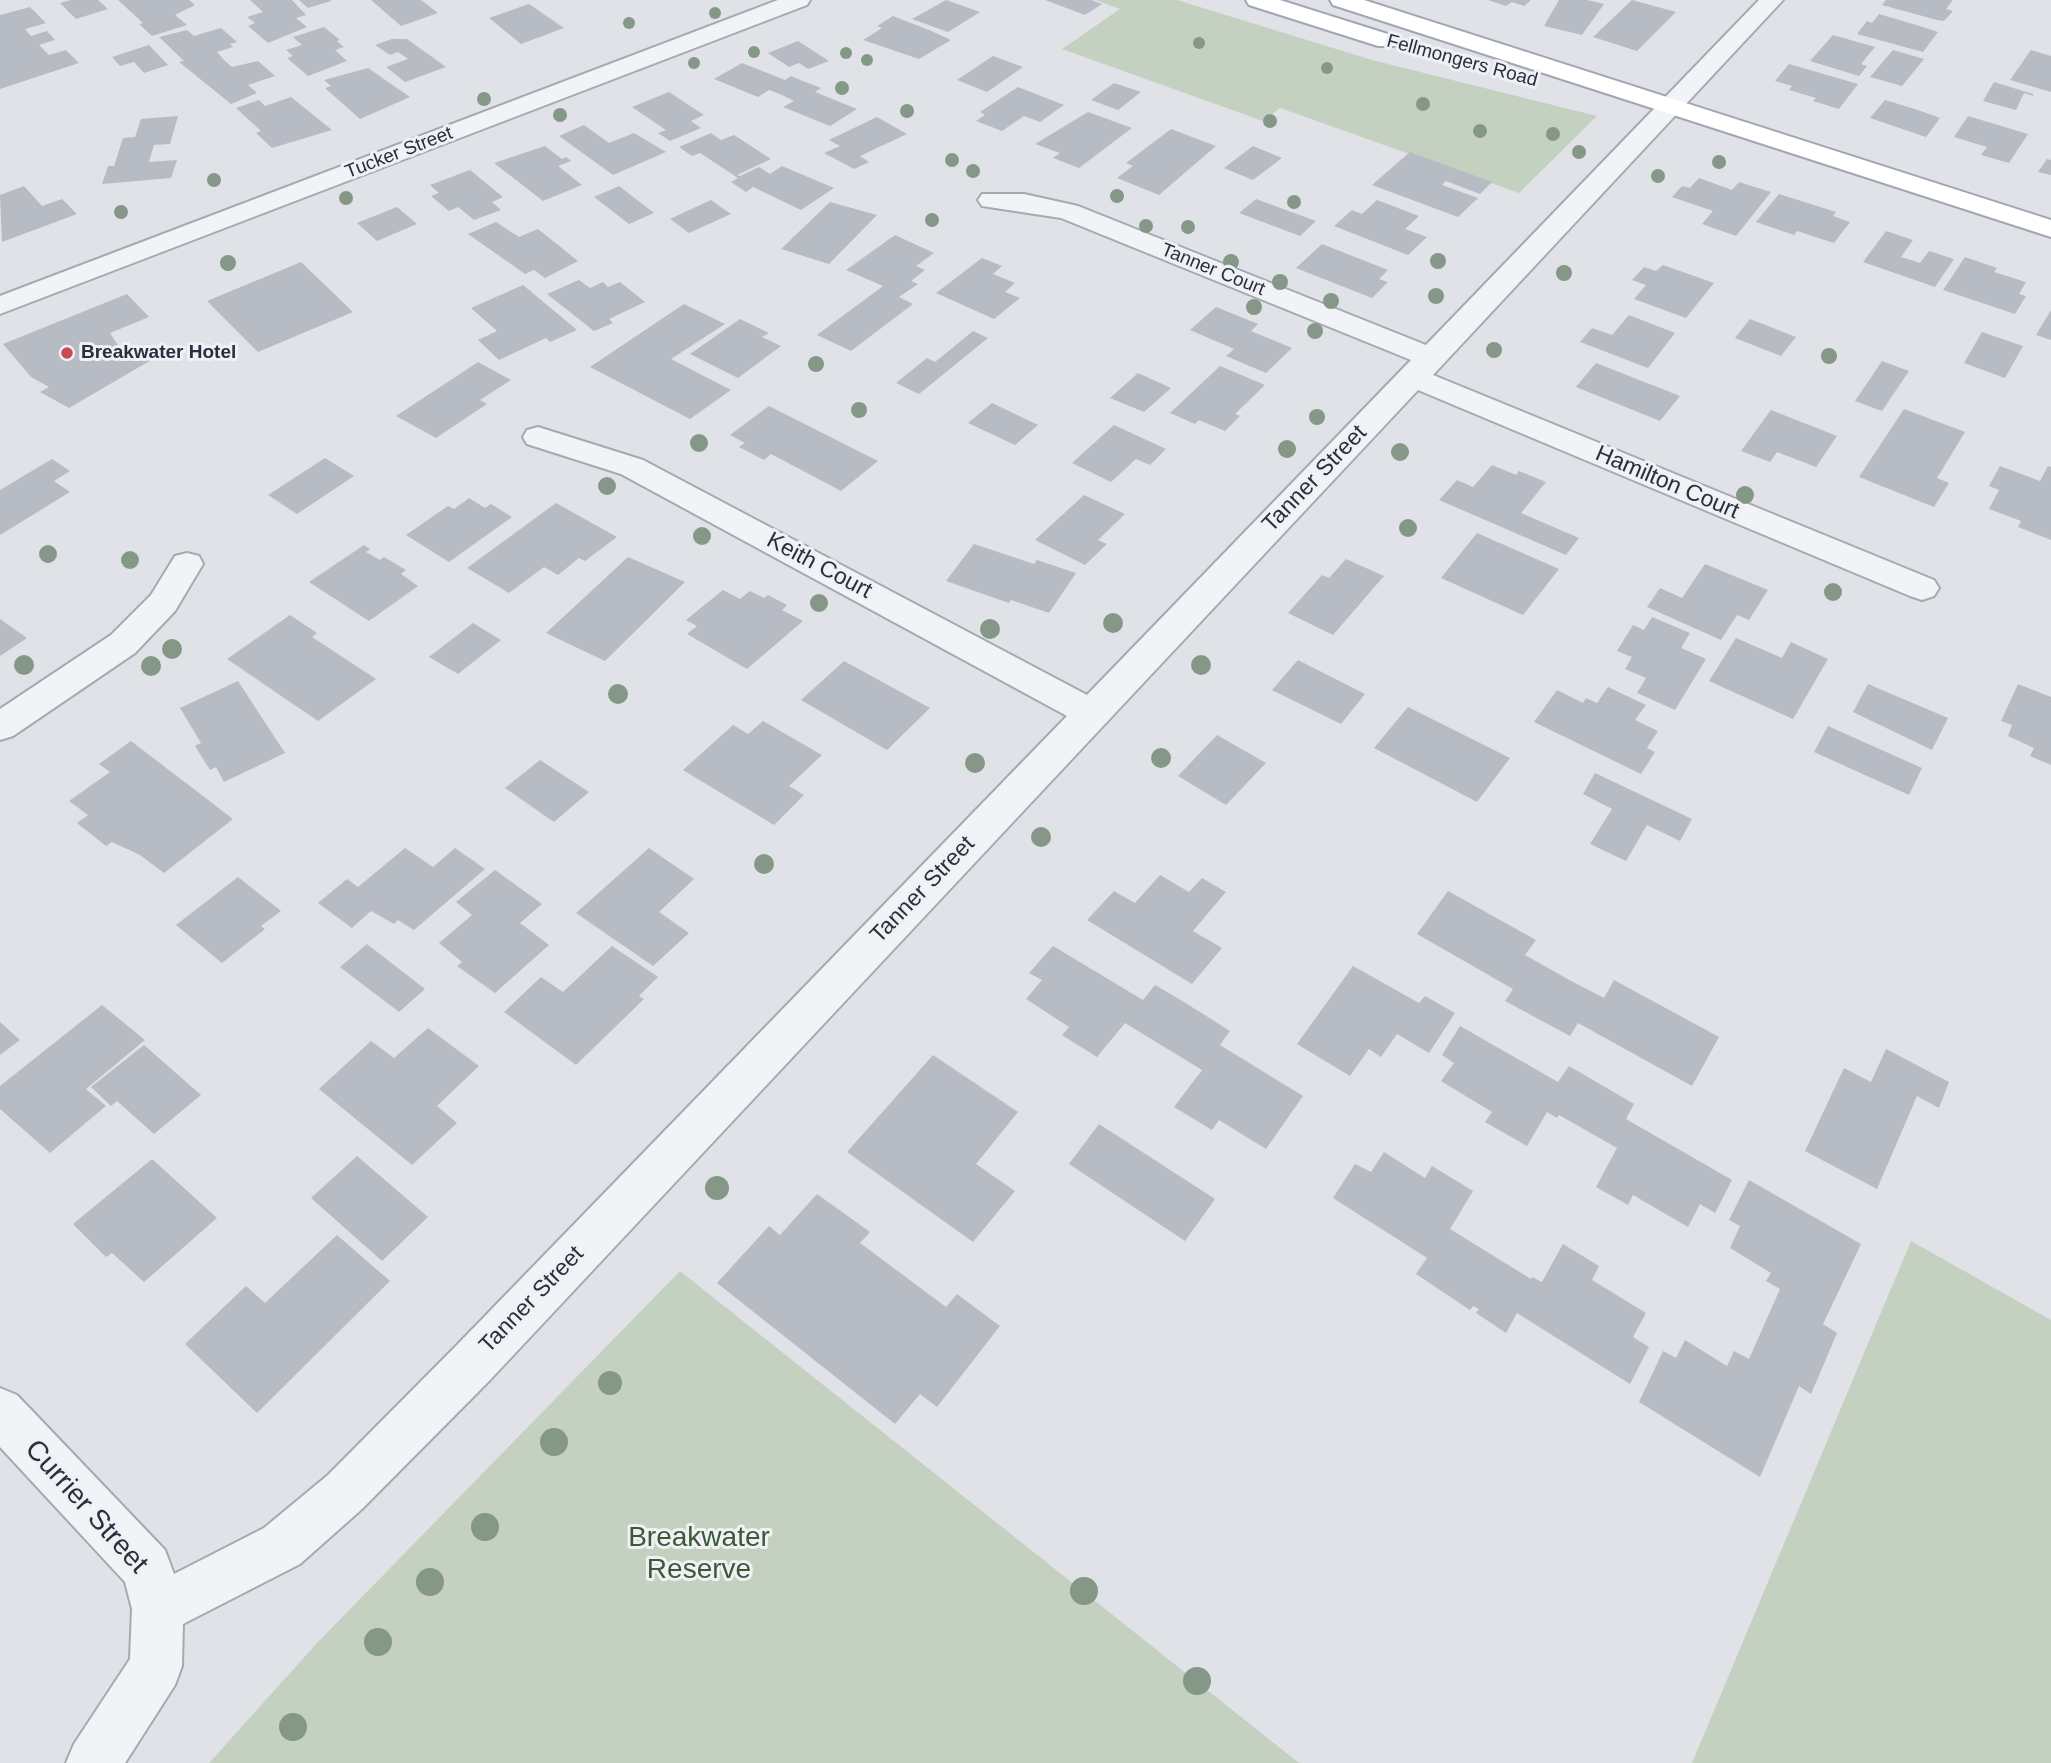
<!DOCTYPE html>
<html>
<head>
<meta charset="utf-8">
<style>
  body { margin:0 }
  canvas { display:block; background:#e0e2e8 }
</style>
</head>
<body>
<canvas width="2051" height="1763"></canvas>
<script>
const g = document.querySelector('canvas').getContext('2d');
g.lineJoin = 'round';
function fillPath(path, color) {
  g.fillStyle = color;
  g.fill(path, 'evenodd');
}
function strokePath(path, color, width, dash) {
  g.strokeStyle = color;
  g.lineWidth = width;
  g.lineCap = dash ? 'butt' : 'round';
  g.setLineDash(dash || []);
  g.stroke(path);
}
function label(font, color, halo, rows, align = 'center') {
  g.font = font + ' Arial,sans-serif';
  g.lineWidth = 6;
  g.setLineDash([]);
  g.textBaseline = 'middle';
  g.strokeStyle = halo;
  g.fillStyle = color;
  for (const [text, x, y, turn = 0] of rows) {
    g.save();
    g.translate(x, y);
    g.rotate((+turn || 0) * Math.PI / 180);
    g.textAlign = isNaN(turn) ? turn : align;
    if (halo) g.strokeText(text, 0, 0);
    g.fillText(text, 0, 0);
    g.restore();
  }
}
const green = new Path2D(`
  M1095,0H1177L1372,60L1597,116L1519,193L1280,108L1263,121L1062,49L1120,9Z
  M1911,1241L2051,1320V1763H1692Z
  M680,1271L1299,1763H209L317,1643Z`);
const building = new Path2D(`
  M71,0H98L108,9L76,19L60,3Z
  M118,0H189L195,5L175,15L187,25L152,36L139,24L143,23Z
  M250,0H292L306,15L296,18L307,27L268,43L248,26L255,23L247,17L263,12Z
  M299,0H331V1L308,8Z
  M371,0H421L438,13L401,26Z
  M946,0L980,12L948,32L912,19Z
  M1045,0H1091L1102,4L1085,15Z
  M1488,0H1531L1524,6L1512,2L1506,6Z
  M1559,0H1587L1604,4L1582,35L1544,26Z
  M1632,0L1676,12L1637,51L1593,37Z
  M1886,0H1953L1946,9L1953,11L1944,21L1937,20L1882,5Z
  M529,4L564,28L521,44L489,18Z
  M30,7L46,23L25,29L31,36L47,31L55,40L39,45L49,55L66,50L79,63L0,89V15Z
  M1879,14L1923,27L1938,32L1923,52L1857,34L1867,21L1872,23Z
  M893,16L929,30L951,40L919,59L863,40L882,28L877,26Z
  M324,27L340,40L337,41L344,47L335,50L347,61L308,76L287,58L293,56L286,50L302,45L293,37Z
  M221,28L237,42L230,44L233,47L217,52L223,59L232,67L258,61L275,76L248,85L257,93L231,104L179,62L184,61L159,37L187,30L194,36Z
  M1833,35L1875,47L1861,64L1867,66L1859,76L1810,61Z
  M392,39H407L446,67L405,82L386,67L408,59L398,52L390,55L375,45Z
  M798,41L829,61L808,69L799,63L789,67L768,53Z
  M149,45L168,65L144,73L134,62L120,66L112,57Z
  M1893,50L1924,59L1902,86L1870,77Z
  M2031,50L2051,56V92L2010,80Z
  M993,56L1023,67L987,92L957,80Z
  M742,63L785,80L791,76L805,82L821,88L815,92L857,109L830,126L783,107L794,101L782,95L769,90L758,97L714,79Z
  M1789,64L1858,84L1839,109L1813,101L1816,98L1789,90L1792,86L1775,81Z
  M368,68L410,97L360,119L325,88L331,86L324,80Z
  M1994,82L2033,94V96L2024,93L2016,110L1983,101Z
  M1114,83L1141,92L1118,110L1091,100Z
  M1018,87L1064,105L1040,122L1024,116L1002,131L976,121L985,115L980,112Z
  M669,92L704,115L691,121L701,128L670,141L658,133L666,130L632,107Z
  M291,97L332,130L272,148L256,133L261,131L236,108L259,100L265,106Z
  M1885,100L1918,110L1940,118L1926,137L1870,118Z
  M1088,112L1132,128L1079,168L1053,158L1060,153L1035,144Z
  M178,116L170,144L154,145L149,162L177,160L171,178L102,184L108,166H114L123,138L135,137L141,119Z
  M1968,116L2028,134L2009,163L1981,155L1987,147L1954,137Z
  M877,117L907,134L860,156L869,162L854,169L824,153L840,146L829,140Z
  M584,125L609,143L634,133L666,152L613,175L559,136Z
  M1171,129L1216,146L1159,195L1117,178L1133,166L1126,163Z
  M711,133L721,140L734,135L771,159L737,175L740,176L759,167L770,174L782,166L834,188L801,210L753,187L746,192L731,182L738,178L700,153L692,156L679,147Z
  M545,146L562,159L566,157L571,161L558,166L582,185L543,201L494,163Z
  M1253,146L1282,158L1253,180L1224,168Z
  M1410,152L1492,182L1480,194L1446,181L1442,185L1478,198L1458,217L1372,185Z
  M2047,159L2051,160V175L2038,172Z
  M470,170L503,197L492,202L501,210L474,220L458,207L449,211L431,196L439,193L430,185Z
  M1699,178L1732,190L1739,182L1771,192L1736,236L1702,224L1713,211L1672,197L1682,186L1690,188Z
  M24,186L42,206L62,199L77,214L2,242L0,195Z
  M619,186L654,213L629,224L594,197Z
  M1779,194L1836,212L1833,216L1850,222L1834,243L1797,231L1794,235L1756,222Z
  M1256,199L1316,221L1300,236L1239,213Z
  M711,200L731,214L689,233L670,219Z
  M1377,200L1419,216L1405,229L1427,237L1408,255L1334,226L1352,210L1362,214Z
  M830,202L877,215L829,264L781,249Z
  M397,207L417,224L377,241L357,223Z
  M496,222L519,237L538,229L578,261L545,278L534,270L525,274L468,234Z
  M1886,231L1913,240L1901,257L1920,263L1929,251L1954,259L1935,287L1863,262Z
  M895,235L934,253L916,266L925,270L911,281L918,284L899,297L913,304L851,351L817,335L883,286L846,270Z
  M1322,244L1388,270L1379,279L1388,282L1372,298L1296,268Z
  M1965,257L1997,268L1994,272L2026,282L2019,294L2026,296L2015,314L1943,290Z
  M982,258L1002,266L993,274L1015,283L1005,292L1020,298L994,319L936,293Z
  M301,262L353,312L258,352L207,301Z
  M1663,265L1714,283L1686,318L1634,299L1646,285L1632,280L1644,267L1656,271Z
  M579,280L590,288L603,282L608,287L620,282L645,302L609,319L613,323L594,331L547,294Z
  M523,285L577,330L550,342L546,338L499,360L478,340L497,331L471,308Z
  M127,294L149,317L110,333L125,356L136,350L153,359L69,408L40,392L49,387L31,377L3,344Z
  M684,304L725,324L671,359L731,390L690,419L590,367Z
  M1216,307L1258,324L1251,331L1292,348L1266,373L1226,356L1234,349L1190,330Z
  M2051,310V340L2036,335Z
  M1629,315L1675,333L1648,368L1580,342L1592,328L1612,335Z
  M740,319L769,333L762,337L781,346L738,378L690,354Z
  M1750,319L1796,337L1781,356L1735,338Z
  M973,331L988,338L919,394L896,383L927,358L935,362Z
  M1982,332L2023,346L2005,378L1964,363Z
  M1882,361L1909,371L1882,411L1855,401Z
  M478,362L511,380L480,400L487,404L436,438L396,416Z
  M1596,363L1680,396L1660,421L1576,387Z
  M1220,366L1265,385L1235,414L1240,416L1225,431L1199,420L1195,424L1170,413Z
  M1138,373L1171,388L1144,412L1110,398Z
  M992,403L1038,425L1015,445L968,423Z
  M769,406L878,461L841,491L771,454L764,460L739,447L745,443L730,435Z
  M1904,409L1965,432L1937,478L1949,483L1934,507L1859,477Z
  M1771,410L1837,436L1816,467L1777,452L1770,462L1741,451Z
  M1114,425L1166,449L1150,465L1136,459L1111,482L1072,463Z
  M325,458L354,476L297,514L268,495Z
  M52,459L70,471L54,481L70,492L0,535V490Z
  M1492,465L1516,475L1519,471L1546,482L1521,513L1579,538L1566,555L1439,500L1457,480L1473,487Z
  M2000,466L2040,481L2048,466L2051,467V540L2018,527L2021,521L1989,509L1999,490L1989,486Z
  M1084,495L1125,514L1098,540L1107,544L1085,565L1035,540Z
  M469,498L485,508L491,504L512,517L449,562L406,535L448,506L454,509Z
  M556,503L617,537L585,561L579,558L558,575L544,567L509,593L467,568Z
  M1477,533L1559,569L1523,615L1441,578Z
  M974,544L1034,564L1037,560L1076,573L1049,613L1011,600L1009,603L946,581Z
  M364,545L370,549L366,552L380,560L384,557L406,570L401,574L418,586L369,621L309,582Z
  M628,557L685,582L605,661L546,633Z
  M1346,559L1384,576L1333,635L1288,613L1322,575L1329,578Z
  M1705,564L1768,590L1749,620L1737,615L1721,640L1647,607L1660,588L1682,598Z
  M723,590L740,599L750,591L764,598L768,595L787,605L782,610L803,621L747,669L687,634L697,626L686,620Z
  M290,615L317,633L312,637L376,679L318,721L227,659Z
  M1652,617L1690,633L1681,648L1706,659L1675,710L1637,693L1646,678L1625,669L1632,657L1617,651L1633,625L1644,630Z
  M0,619L27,638L0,656Z
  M473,623L501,640L458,674L429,657Z
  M1736,638L1782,658L1791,642L1828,659L1793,719L1709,681Z
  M1298,660L1365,694L1341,724L1272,690Z
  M844,661L930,708L887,750L801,700Z
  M238,681L285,753L224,782L216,767L210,770L195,746L201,743L180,708Z
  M1868,684L1948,718L1932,750L1853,712Z
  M2018,684L2051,697V765L2030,756L2034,748L2008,736L2012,725L2001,721Z
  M1608,687L1646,705L1635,720L1658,731L1647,748L1655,752L1641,774L1534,722L1557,690L1583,703L1586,698L1597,703Z
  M1408,707L1510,758L1477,802L1374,748Z
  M763,721L822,755L789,786L804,795L774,825L683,770L733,725L748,734Z
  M1828,726L1922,768L1909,795L1814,752Z
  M1217,735L1266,763L1226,805L1178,776Z
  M131,741L233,819L164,873L140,855L112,842L106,846L77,823L88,815L69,801L110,772L99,764Z
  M540,760L589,792L554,822L505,788Z
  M1595,773L1692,819L1680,841L1647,825L1626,861L1590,844L1612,809L1583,794Z
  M405,848L433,867L455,848L485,869L414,930L398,920L394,924L371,911L352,928L318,903L347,879L358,887Z
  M649,848L694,879L659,912L689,933L653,966L576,913Z
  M495,870L542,904L520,923L549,945L495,993L457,966L462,962L439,943L472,915L456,902Z
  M1160,875L1189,892L1202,878L1226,892L1193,931L1222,948L1192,984L1087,920L1114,891L1135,903Z
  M238,877L281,911L261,926L265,929L222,963L176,925Z
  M1448,891L1536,940L1525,955L1573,982L1604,998L1614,980L1719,1037L1692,1086L1578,1023L1570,1036L1505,1001L1513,989L1417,934Z
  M367,944L425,989L399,1012L340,967Z
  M612,946L658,977L639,996L644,999L576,1065L504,1012L541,977L563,992Z
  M1053,946L1143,1000L1155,985L1184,1002L1230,1031L1220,1045L1303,1096L1266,1149L1219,1120L1212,1130L1174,1107L1202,1070L1125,1023L1097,1057L1062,1035L1069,1027L1026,999L1042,980L1029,973Z
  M1353,966L1419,1003L1425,996L1455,1013L1429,1053L1397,1034L1381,1057L1369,1049L1350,1076L1297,1044Z
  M102,1005L145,1040L86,1089L106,1106L50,1153L0,1109V1086Z
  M0,1022L20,1040L0,1055Z
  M1460,1026L1558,1082L1569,1066L1634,1104L1626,1119L1732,1180L1715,1213L1700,1204L1688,1227L1633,1195L1628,1205L1596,1187L1617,1148L1559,1115L1557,1118L1547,1112L1527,1146L1485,1122L1492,1112L1441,1081L1454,1063L1442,1055Z
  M428,1028L479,1066L437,1106L457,1123L412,1165L319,1089L371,1041L394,1058Z
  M144,1045L201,1095L154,1134L117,1101L111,1106L91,1087Z
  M1886,1049L1949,1082L1939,1108L1917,1096L1877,1189L1805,1151L1844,1068L1871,1082Z
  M933,1055L1018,1112L976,1164L1015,1191L973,1242L847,1152Z
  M1099,1124L1215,1199L1185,1241L1069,1164Z
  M1384,1152L1425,1178L1432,1166L1473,1191L1450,1229L1531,1279L1532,1277L1542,1282L1563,1244L1599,1266L1592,1280L1646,1313L1633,1337L1649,1347L1630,1384L1517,1313L1506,1333L1476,1313L1479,1309L1473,1306L1470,1310L1416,1274L1427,1258L1333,1198L1355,1164L1371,1172Z
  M357,1156L428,1217L382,1261L311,1198Z
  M152,1159L217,1218L144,1282L112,1253L106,1257L73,1224Z
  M1749,1180L1861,1244L1823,1324L1837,1333L1826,1359L1811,1394L1799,1386L1760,1477L1639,1402L1663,1351L1676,1358L1685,1340L1727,1366L1734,1351L1749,1359L1780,1289L1766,1281L1771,1273L1730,1248L1740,1226L1729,1220Z
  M817,1194L870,1232L860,1243L946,1307L957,1294L1000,1326L937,1407L920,1394L895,1424L717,1283L769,1226L780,1235Z
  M337,1235L390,1281L257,1413L185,1344L246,1286L265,1303Z`);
const minor = new Path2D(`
  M778,0H810L807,5L0,314V296Z
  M1759,0H1783L1433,375L1934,580L1939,588L1934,596L1922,600L1910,596L1418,390L490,1380L362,1509L300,1564L183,1624L182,1666L175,1685L125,1763H66L74,1744L130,1659L132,1609L125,1582L0,1447V1388L17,1395L165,1550L174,1574L264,1528L328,1475L456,1346L1067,716L621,474L527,444L523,437L527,430L538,427L643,460L1087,695L1411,360L1061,218L982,206L978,200L982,194H1024L1078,206L1426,345Z
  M187,553L199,556L203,564L175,611L135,653L13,736L0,740V709L111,635L151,595L175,556Z`);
const major = new Path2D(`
  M1246,0H1280L1394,36L1398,41L1394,46H1378L1249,5Z
  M1330,0H1364L2051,220V237L1333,5Z`);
const trees = [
  [715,13,6],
  [629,23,6],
  [1199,43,6],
  [754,52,6],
  [846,53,6],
  [867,60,6],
  [694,63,6],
  [1327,68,6],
  [842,88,7],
  [484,99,7],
  [1423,104,7],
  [907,111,7],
  [560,115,7],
  [1270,121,7],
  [1480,131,7],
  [1553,134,7],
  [1579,152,7],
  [952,160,7],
  [1719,162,7],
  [973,171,7],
  [1658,176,7],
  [214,180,7],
  [1117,196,7],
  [346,198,7],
  [1294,202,7],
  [121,212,7],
  [932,220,7],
  [1146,226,7],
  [1188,227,7],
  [1438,261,8],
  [1231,262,8],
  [228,263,8],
  [1564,273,8],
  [1280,282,8],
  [1436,296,8],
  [1331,301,8],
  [1254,307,8],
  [1315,331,8],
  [1494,350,8],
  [1829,356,8],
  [816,364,8],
  [859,410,8],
  [1317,417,8],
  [699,443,9],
  [1287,449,9],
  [1400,452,9],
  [607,486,9],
  [1745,495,9],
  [1408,528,9],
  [702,536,9],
  [48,554,9],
  [130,560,9],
  [1833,592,9],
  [819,603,9],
  [1113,623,10],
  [990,629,10],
  [172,649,10],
  [24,665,10],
  [1201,665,10],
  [151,666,10],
  [618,694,10],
  [1161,758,10],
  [975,763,10],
  [1041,837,10],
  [764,864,10],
  [717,1188,12],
  [610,1383,12],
  [554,1442,14],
  [485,1527,14],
  [430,1582,14],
  [1084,1591,14],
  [378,1642,14],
  [1197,1681,14],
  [293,1727,14]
];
const markers = [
  [67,353,7,"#c64b55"]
];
const farStreetnames = [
  ["Fellmongers Road",1462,61,15],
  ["Tucker Street",399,153,-21],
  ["Tanner Court",1213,270,22]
];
const farPoinames = [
  ["Breakwater Hotel",81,353]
];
const streetNames = [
  ["Tanner Street",1315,479,-46],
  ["Hamilton Court",1667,483,23],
  ["Keith Court",819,566,28],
  ["Tanner Street",923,890,-46],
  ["Tanner Street",532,1300,-46]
];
const nearStreetnames = [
  ["Currier Street",86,1507,48]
];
const nearParknames = [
  ["Breakwater",699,1538],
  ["Reserve",699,1570]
];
fillPath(green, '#c4d1c1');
fillPath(building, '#b7bbc4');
strokePath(minor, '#a5a9b2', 4);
strokePath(major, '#a0a6b3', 4);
fillPath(minor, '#f2f3f6');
fillPath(major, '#fff');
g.fillStyle = '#859787';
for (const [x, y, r] of trees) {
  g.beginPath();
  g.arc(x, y, r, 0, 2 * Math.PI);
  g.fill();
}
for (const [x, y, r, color] of markers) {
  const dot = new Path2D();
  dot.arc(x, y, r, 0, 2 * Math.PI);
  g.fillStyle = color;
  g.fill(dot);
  strokePath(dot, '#eff1f5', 2.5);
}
label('19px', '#292f3e', '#eff1f5', farStreetnames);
label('bold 19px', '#292f3e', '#eff1f5', farPoinames, 'left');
label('23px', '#292f3e', '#eff1f5', streetNames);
label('28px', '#292f3e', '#eff1f5', nearStreetnames);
label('28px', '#3b5937', '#eff1f5', nearParknames);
</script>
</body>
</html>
